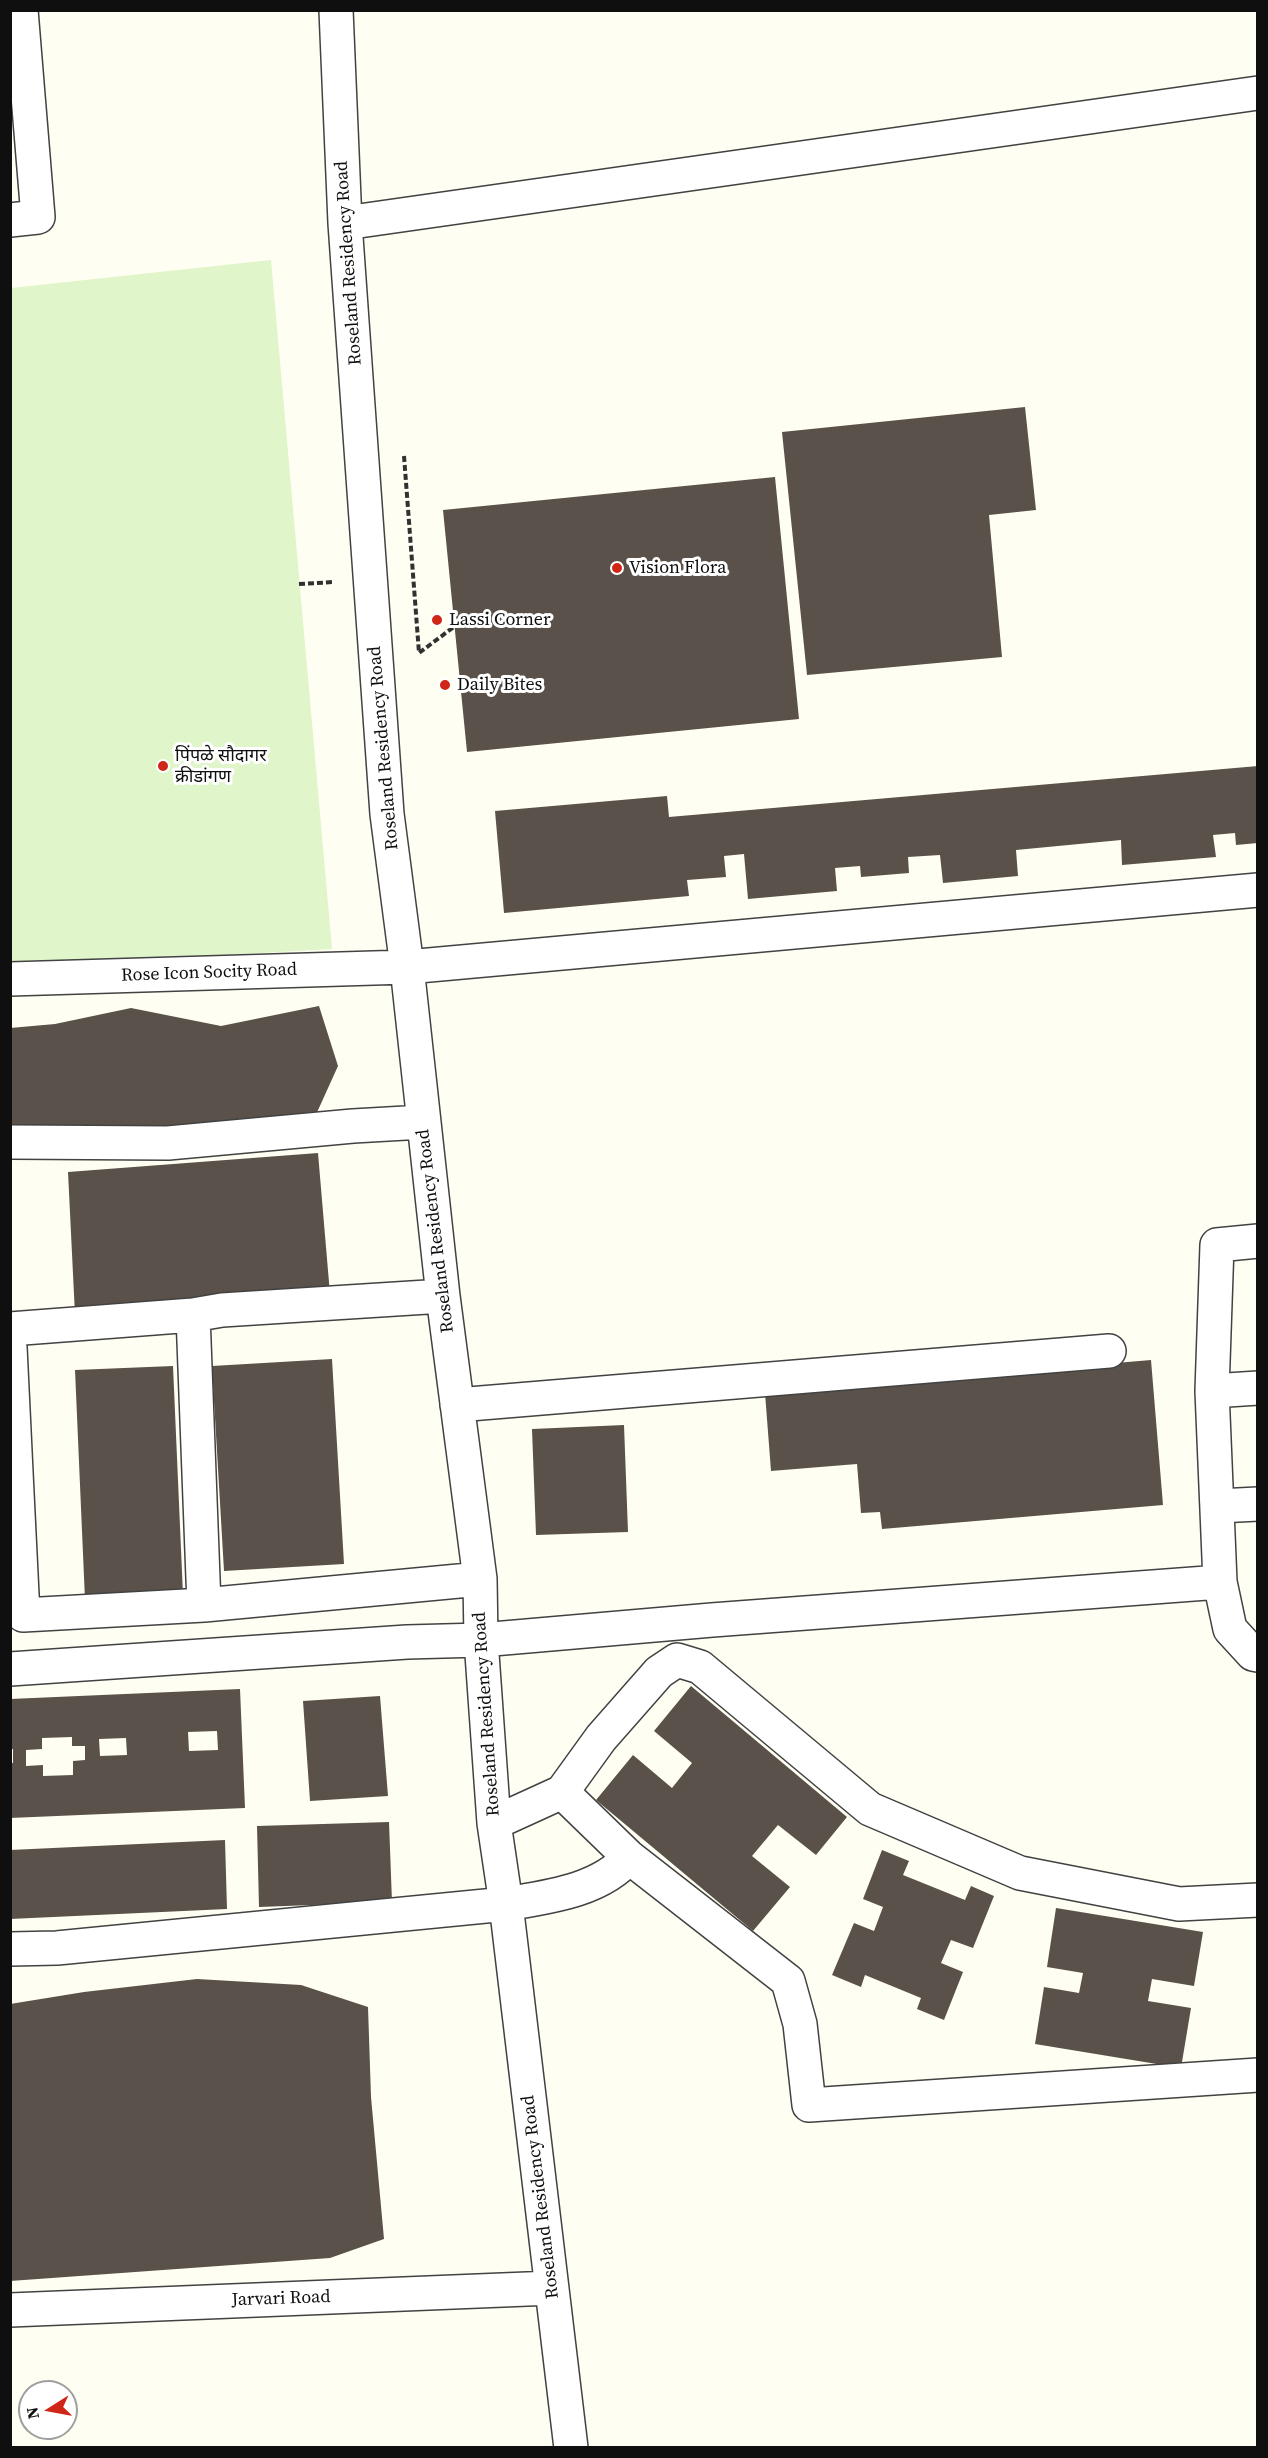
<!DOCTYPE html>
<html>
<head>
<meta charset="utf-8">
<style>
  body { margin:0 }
  #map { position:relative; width:1268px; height:2458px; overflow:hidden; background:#fffef2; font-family:"Source Serif 4",serif }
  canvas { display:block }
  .frame { position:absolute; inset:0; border:12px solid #0f0f0f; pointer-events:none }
  .north { position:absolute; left:18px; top:2380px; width:60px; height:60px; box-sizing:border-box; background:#fff; border:2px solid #9f9f9f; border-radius:50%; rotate:259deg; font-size:16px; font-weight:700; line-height:24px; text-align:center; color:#0f0f0f }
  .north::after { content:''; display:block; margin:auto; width:21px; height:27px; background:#d02617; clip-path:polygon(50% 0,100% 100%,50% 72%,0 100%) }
</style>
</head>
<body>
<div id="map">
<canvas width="1268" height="2458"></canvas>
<div class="frame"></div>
<div class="north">N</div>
</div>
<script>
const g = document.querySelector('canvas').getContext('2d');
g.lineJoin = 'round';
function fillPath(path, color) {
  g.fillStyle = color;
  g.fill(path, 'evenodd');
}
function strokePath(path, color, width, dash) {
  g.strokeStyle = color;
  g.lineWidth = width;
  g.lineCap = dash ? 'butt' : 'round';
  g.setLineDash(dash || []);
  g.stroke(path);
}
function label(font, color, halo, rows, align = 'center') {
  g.font = font + ' "Source Serif 4","Noto Sans Devanagari",serif';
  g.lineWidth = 6;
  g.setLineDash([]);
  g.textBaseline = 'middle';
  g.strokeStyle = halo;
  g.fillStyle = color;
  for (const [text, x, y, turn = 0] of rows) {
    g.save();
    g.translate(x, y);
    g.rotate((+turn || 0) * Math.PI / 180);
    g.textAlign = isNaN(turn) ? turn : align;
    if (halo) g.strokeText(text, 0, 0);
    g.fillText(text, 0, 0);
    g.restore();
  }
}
const pitch = new Path2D(`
  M271,260L332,949L11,967V288Z`);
const building = new Path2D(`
  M1025,407L1036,510L989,515L1002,657L807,675L782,432Z
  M775,477L799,719L467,752L443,510Z
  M1258,766V843L1236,845L1235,833L1213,835L1216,857L1122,865L1121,840L1016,850L1018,876L943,883L940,855L908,857L909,873L861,877L860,866L835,868L837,891L748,899L744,854L724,856L726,877L687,880L689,896L504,913L495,811L667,796L669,817Z
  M319,1006L338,1066L314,1119L220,1122L124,1138L10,1133V1028L55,1024L131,1008L221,1026Z
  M318,1153L330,1294L75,1315L68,1172Z
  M332,1359L344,1564L224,1571L212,1366Z
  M1151,1360L1163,1505L882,1529L880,1512L861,1513L857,1464L771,1471L765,1393Z
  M173,1366L183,1595L85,1600L75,1370Z
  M624,1425L628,1532L536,1535L532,1429Z
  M691,1686L847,1817L816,1855L778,1825L752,1856L790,1887L753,1931L596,1800L633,1755L672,1788L692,1763L654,1731Z
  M240,1689L245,1808L10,1818V1763H13V1749H10V1699ZM217,1731L218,1750L189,1751L188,1732ZM72,1737V1746H85V1760L73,1761V1775L43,1776V1765L26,1766V1750L42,1749V1738ZM126,1738L127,1755L100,1756L99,1739Z
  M380,1696L388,1796L310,1801L303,1701Z
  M389,1822L392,1902L259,1907L257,1826Z
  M225,1840L227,1909L10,1919V1850Z
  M882,1850L909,1861L903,1875L965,1900L971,1886L994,1896L973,1948L951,1940L941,1963L963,1972L944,2020L917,2009L921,1998L865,1975L861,1987L832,1975L854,1923L874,1931L883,1907L863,1899Z
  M1056,1908L1203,1932L1194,1986L1152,1979L1148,2001L1191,2008L1181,2068L1035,2044L1044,1987L1079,1993L1083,1973L1047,1967Z
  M197,1979L301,1985L368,2007L371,2097L384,2239L330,2258L10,2281V2004L84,1992Z`);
const path = new Path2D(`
  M404,456L419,653L455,626
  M299,584L334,582`);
const minor = new Path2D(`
  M336,10L345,223L387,814L407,967L443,1296L480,1579L481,1640L494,1823L506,1904L571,2448
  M10,220L38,217L21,10
  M345,223L1258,93
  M10,979L407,967L1258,890
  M10,1142L168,1143L353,1126L423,1122
  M193,1315L204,1605L480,1579
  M10,1329L193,1315L222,1310L443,1296
  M10,1347L17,1493
  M1212,1391L1258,1388
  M457,1405L1109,1351
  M10,1493H17L23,1615L204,1605
  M1218,1506L1258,1504
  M1220,1582L1230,1629L1253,1654L1258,1655
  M10,1669L407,1642L481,1640L712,1620L1220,1582L1212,1391L1217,1245L1258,1241
  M562,1792L629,1857
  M494,1823L562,1792L601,1738L659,1672L677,1660L700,1667L870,1809L1020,1873L1179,1904L1258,1900
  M10,1949L57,1948L506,1904C547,1897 600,1891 629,1857L788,1981L800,2024L809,2105L1258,2075
  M10,2310L552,2288`);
const markers = [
  [617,568,6,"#d02617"],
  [437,620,6,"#d02617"],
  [445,685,6,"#d02617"],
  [163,766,6,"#d02617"]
];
const streetNames = [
  ["Roseland Residency Road",349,263,-94],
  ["Roseland Residency Road",384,748,-95],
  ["Rose Icon Socity Road",209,973,-2],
  ["Roseland Residency Road",436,1231,-97],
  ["Roseland Residency Road",487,1714,-94],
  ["Roseland Residency Road",541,2197,-97],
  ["Jarvari Road",281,2299,-2]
];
const poiNames = [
  ["Vision Flora",629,568],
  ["Lassi Corner",449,620],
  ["Daily Bites",457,685],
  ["पिंपळे सौदागर",175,756],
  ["क्रीडांगण",175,777]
];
fillPath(pitch, '#e0f5c9');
fillPath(building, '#5a524a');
strokePath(minor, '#424242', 36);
strokePath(path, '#313131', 4, [6, 3]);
strokePath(minor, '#fff', 33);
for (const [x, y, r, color] of markers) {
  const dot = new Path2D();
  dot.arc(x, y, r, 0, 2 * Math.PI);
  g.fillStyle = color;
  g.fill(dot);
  strokePath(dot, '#fff', 2);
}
label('18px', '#0f0f0f', '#fff', streetNames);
label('18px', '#0f0f0f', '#fff', poiNames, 'left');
</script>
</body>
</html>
